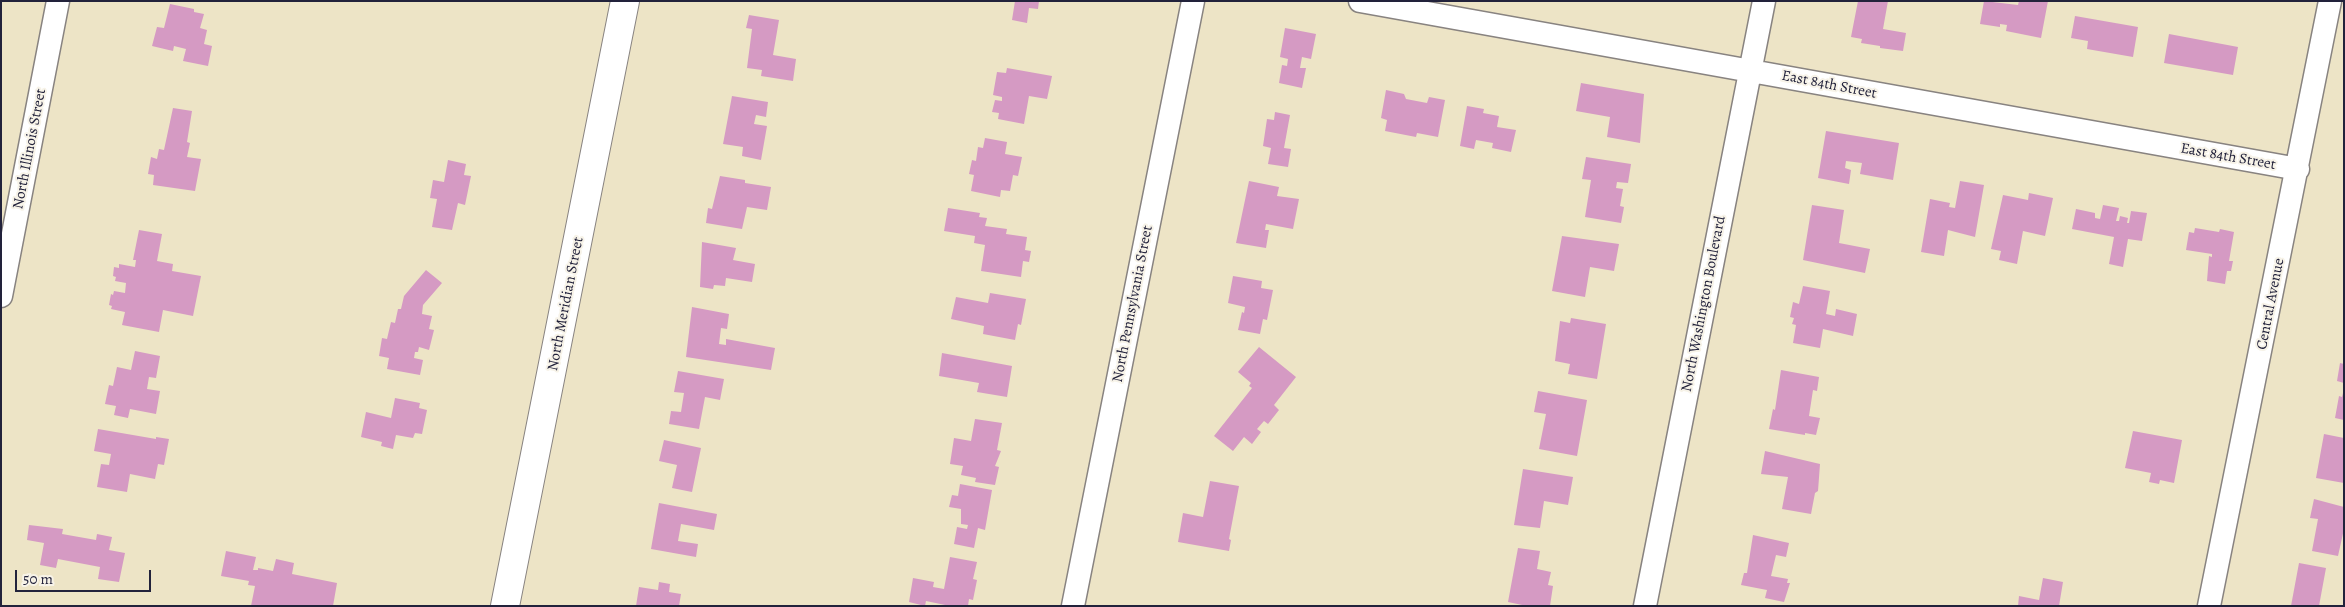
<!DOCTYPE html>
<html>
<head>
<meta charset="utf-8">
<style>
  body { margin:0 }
  #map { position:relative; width:2345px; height:607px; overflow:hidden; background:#ede4c6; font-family:Alegreya,serif }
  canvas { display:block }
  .frame { position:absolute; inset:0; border:2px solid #22223b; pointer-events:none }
  .scale { position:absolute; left:15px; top:570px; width:136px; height:22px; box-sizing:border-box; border:2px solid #22223b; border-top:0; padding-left:6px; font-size:15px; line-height:18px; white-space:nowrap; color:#22223b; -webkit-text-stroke:4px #f7f3e8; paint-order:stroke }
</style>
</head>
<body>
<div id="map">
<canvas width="2345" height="607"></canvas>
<div class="frame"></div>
<div class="scale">50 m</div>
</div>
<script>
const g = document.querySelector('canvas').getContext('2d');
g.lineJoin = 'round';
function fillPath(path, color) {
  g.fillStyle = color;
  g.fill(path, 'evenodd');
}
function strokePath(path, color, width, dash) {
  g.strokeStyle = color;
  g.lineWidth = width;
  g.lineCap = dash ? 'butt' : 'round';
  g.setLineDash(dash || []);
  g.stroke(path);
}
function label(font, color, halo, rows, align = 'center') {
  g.font = font + ' Alegreya,serif';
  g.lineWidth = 4;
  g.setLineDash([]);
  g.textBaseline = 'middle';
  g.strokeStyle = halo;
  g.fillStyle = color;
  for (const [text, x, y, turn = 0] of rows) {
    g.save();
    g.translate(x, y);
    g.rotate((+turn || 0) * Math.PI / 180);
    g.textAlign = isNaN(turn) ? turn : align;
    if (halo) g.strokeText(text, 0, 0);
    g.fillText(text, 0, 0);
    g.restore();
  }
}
const building = new Path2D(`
  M1015,1H1039L1038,9L1029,8L1027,23L1012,20Z
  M1858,1H1888L1883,29L1906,33L1903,51L1880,48V46L1861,43L1862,39L1851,37Z
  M1984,1L2018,5L2019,1H2048L2041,38L2006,31L2007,25L2000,24V27L1980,24Z
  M170,4L194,9V12L204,14L200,28L207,30L204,44L212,46L208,66L183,61L186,49L174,46L173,51L152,46L157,27L164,28Z
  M749,15L779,20L773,55L796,59L793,81L761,76L762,70L747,68L752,29L746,28Z
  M2075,16L2138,27L2133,57L2087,49L2088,41L2071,38Z
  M1285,28L1316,34L1311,59L1302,57L1300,68H1306L1302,88L1279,83L1282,65L1287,66L1288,59L1280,57Z
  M2169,34L2238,47L2233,75L2164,63Z
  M1007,68L1052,76L1047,99L1029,96L1024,124L998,119L999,113L992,112L995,100L1002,101V97L993,95L997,72L1006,73Z
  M1581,83L1644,94L1640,143L1607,137L1610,117L1576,111Z
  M1386,90L1404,94L1406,99L1427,103L1429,97L1445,100L1438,137L1417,133L1416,137L1385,131L1387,120L1381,118Z
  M732,96L768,102L766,117L756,115L754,124L767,126L761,160L742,156L743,147L723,144Z
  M1467,106L1484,109L1483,113L1499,116L1497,127L1516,130L1511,152L1492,148L1493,143L1476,140L1474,149L1460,146Z
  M173,108L192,111L187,142L190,143L187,157L201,159L195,191L153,185L154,175L148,174L151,157L157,159L159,149L164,150Z
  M1275,112L1290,115L1284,148L1291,149L1288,167L1268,164L1271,148L1263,146L1267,119L1274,120Z
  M1826,131L1899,143L1893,180L1860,174L1862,163L1846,161L1845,168L1851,170L1849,184L1818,178Z
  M985,138L1007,142L1005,154L1022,157L1018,176L1013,175L1010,191L1001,190L1000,197L971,191L974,175L969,174L972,160L976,161L978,147L983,148Z
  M1586,157L1631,164L1628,183L1617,182L1616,188L1623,189L1620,206L1624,207L1621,223L1585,217L1591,180L1582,179Z
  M448,160L466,164L464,175L471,176L465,205L458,203L452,230L432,227L437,199L430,198L433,180L444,182Z
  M720,176L745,180V183L771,187L767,210L747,207L742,229L706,223L708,208L712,209Z
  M1249,181L1279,187L1277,196L1299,199L1293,229L1266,224L1265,230H1269L1266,248L1236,243Z
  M1960,181L1984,185L1975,237L1948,230L1944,256L1921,252L1930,199L1950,203L1949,207L1955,208Z
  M2029,193L2053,198L2045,236L2023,231L2017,264L1999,260L2001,251L1991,249L2003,195L2028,200Z
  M1812,205L1844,210L1839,243L1870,249L1865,273L1803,260Z
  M2103,205L2119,208L2116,221H2119L2120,216L2128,218L2127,223H2129L2131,211L2147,213L2142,241L2128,239L2123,267L2109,264L2114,237L2072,229L2076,209L2095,213V218L2100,219Z
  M948,208L980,213L979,217L987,218L985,226L1007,229L1006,234L1027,237L1025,250L1031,251L1029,262L1023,261L1021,277L981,271L985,245L974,243L975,236L944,231Z
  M2195,228L2219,232L2220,229L2234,232L2229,261H2233L2231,271H2227L2225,284L2207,281L2209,256L2212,257V254L2186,250L2189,232L2194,233Z
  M139,230L162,234L157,261L173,264L172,271L201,276L193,316L163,310L159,332L122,325L125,312L111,309L112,306L109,305L111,294L113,295L114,291L125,293L126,283L115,281L116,277L113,276L114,267L119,268V264L135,267L136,260H133Z
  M1562,236L1619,244L1614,271L1590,267L1585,297L1552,291Z
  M702,242L736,248L733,260L755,264L752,282L726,278L725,286L714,285L713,289L700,287Z
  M426,270L442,283L423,305L422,314L432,316L429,329L434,330L429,350L419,347L418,352H415L414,358L423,360L420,375L387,369L389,358L379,356L382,338L387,339L391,322L395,323L398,309H401L404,296Z
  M1233,276L1262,281L1261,288L1273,290L1267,320L1263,319L1260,334L1238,330L1242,312L1244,313L1245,307L1228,303Z
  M1803,286L1830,291L1826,314L1835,316L1836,309L1857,314L1853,336L1823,329L1820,348L1793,343L1796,325L1792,324L1794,318L1790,317L1793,302L1799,304Z
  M990,293L1026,299L1021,325L1018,324L1015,340L983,334L984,326L951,319L956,297L988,303Z
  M692,307L729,314L727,329L721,328L719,344L726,345V339L775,348L771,370L686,357Z
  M1571,318L1606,324L1597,379L1568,374L1570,364L1555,361L1560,321L1570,323Z
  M1259,347L1296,377L1274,405L1279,410L1268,424L1264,421L1257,429L1261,432L1252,444L1244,437L1233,451L1214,436L1252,388L1249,386L1251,383L1238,372Z
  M135,351L160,356L156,378L149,377L147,389L160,391L156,414L130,409L128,418L114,415L116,406L105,404L109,385L113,386L117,367L131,370Z
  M942,353L1012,366L1007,397L977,392L979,383L939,376Z
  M2340,363L2344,364V383L2337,381Z
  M1781,370L1819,377L1817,391L1813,390L1809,416L1820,418L1816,435L1805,433V435L1769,429L1773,409L1775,410Z
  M678,371L724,379L720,400L705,397L699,429L669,424L671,411L681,412L684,393L674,392Z
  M1538,391L1587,400L1577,456L1539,449L1546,414L1534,412Z
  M2343,393H2344V420L2335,418L2339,396L2342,397Z
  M395,398L420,403L419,408L427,410L422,434L415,433L413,438L396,435L393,449L381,446L382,442L361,437L366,412L391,418Z
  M975,419L1002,423L997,450L1001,451L995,466L999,467L995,485L975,482L976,478L961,475L963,466L950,464L954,438L971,441Z
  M98,429L156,439V437L169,439L164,465L158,464L155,479L130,474L127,492L97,487L101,464L109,465L111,454L94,451Z
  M2133,431L2182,440L2174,483L2160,480L2159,484L2149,482L2151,473L2125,468Z
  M2324,434L2344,438V483L2316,478Z
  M664,440L701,448L692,492L672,488L677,465L659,461Z
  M1765,451L1820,464L1818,491L1815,493L1811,514L1782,509L1788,477L1761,474Z
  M1523,469L1573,477L1568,505L1544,501L1540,528L1514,525Z
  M1210,481L1239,486L1229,539L1231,540L1229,551L1178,542L1183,513L1203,517Z
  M960,484L992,490L985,530L978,528L974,548L954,544L957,527L967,529L968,525L961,524V509L949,507L952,495L958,496Z
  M2314,499L2344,507V529L2338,556L2312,551L2318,519L2310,518Z
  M659,503L717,514L714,530L681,524L678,541L698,544L696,557L651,549Z
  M29,525L63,529L62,534L96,540L97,534L112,537L109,550L125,553L119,582L98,579L100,567L58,559L56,568L40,565L44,543L27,540Z
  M1753,535L1789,543L1786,557L1776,555L1771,576L1788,579L1787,583H1790L1784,602L1765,598L1767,590L1741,585L1744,573H1747Z
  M1518,548L1540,551L1537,569L1551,572L1548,585L1553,586L1550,606H1527L1508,602Z
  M226,551L256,557L253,570H258V568L273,571L276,559L294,563L292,574L337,583L333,606H251L255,586L248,585L249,581L221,576Z
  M950,557L977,562L973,579L977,580L973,600L969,599L968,606H950L926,601L925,606L909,602L913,578L934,582L933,587L944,589Z
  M2299,563L2326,568L2319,606H2291Z
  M2043,578L2063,582L2059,606H2018L2019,596L2039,600Z
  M659,582L670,584L669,592L681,594L679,606H636L639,587L658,590Z`);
const minor = new Path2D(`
  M1360,1L2298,169
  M1,296L58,1
  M1073,606L1193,1
  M1645,606L1764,1
  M2209,606L2330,1`);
const primary = new Path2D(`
  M505,606L625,1`);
const streetNames = [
  ["East 84th Street",1829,85,11],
  ["North Illinois Street",30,149,-79],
  ["East 84th Street",2228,157,10],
  ["North Meridian Street",566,304,-79],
  ["North Pennsylvania Street",1133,304,-79],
  ["North Washington Boulevard",1704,304,-79],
  ["Central Avenue",2271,304,-79]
];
fillPath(building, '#d59ac3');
strokePath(minor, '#888380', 25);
strokePath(primary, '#888380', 30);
strokePath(minor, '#fff', 22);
strokePath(primary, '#fff', 28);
label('15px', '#22223b', '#f7f3e8', streetNames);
</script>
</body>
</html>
